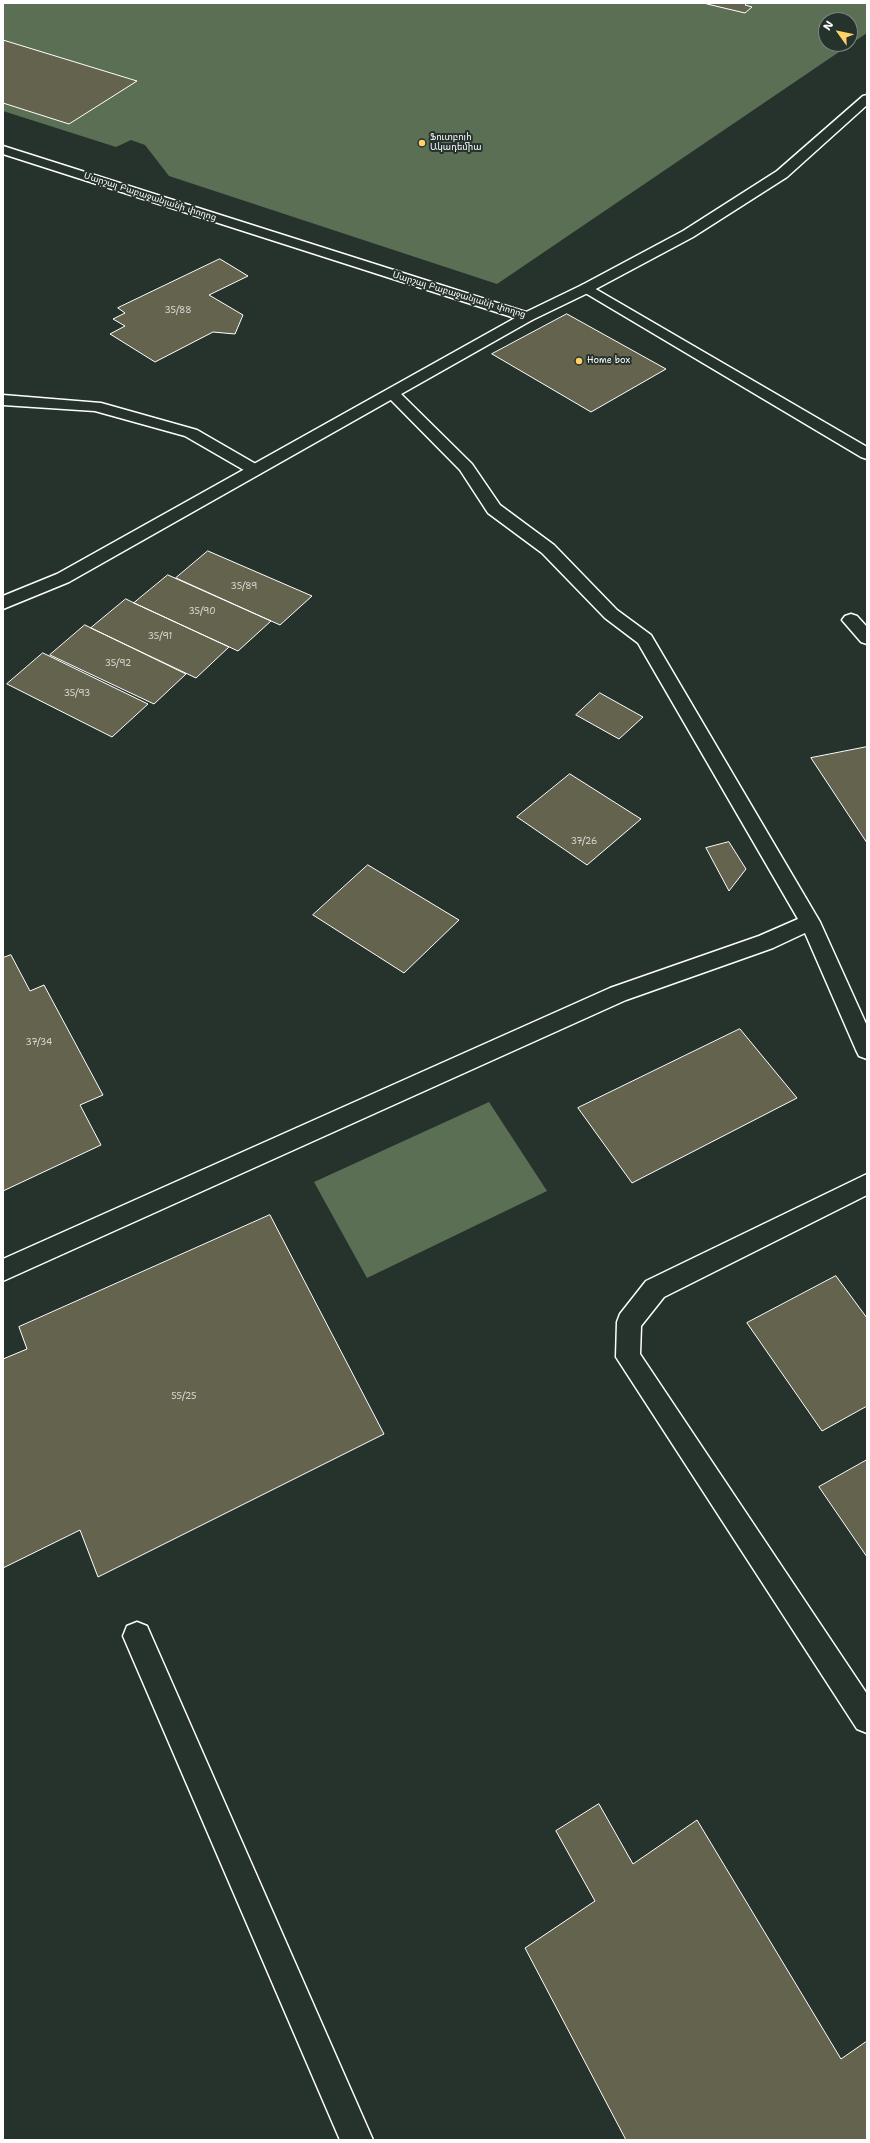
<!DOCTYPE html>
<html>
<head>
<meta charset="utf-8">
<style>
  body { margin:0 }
  #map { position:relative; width:870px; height:2143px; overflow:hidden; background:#26332d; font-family:"Shantell Sans",sans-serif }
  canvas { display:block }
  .frame { position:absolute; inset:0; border:4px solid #fff; pointer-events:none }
  .north { position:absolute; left:818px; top:12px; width:40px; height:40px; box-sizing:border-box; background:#26332d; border:1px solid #7d8581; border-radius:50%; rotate:303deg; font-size:11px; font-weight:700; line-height:16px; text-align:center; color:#fff }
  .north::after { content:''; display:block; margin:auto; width:14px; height:18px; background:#ffd166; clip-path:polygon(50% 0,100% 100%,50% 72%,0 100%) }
</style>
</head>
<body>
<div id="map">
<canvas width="870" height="2143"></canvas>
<div class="frame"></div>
<div class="north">N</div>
</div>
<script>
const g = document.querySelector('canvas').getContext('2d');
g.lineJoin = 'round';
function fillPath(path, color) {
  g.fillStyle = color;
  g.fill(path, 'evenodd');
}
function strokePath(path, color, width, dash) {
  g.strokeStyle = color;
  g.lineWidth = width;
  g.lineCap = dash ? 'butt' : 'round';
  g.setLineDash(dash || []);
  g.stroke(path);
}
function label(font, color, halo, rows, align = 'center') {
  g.font = font + ' "Shantell Sans","Noto Sans Armenian",sans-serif';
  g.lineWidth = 4;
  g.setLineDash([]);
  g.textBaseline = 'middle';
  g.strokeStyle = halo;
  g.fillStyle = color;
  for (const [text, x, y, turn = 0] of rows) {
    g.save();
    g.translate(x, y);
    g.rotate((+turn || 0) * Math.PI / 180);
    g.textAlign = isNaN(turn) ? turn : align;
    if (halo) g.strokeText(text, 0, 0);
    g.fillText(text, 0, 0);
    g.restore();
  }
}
const green = new Path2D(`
  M3,3H867V33L497,284L169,176L145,145L131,140L116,147L3,111ZM826,20H850V44H826Z
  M489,1102L547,1191L367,1278L314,1182Z`);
const building = new Path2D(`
  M709,3H747L745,5L752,7L745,13L707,4Z
  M3,40L137,81L69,124L3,103Z
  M220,259L248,276L209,295L243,315L235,334L213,332L155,362L110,334L125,326L113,319L125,313L118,308Z
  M567,314L666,369L591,412L492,354Z
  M208,551L312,596L280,625L176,578Z
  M168,575L271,621L238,651L134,603Z
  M126,599L134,603L229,647L196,678L91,628Z
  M85,625L91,628L186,674L154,704L50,655Z
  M43,653L148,704L112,737L7,684Z
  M600,693L643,717L619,739L576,715Z
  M867,747V843L811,758Z
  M570,774L641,819L587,865L517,817Z
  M729,842L746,869L729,891L706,848Z
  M368,865L459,920L404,973L313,915Z
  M11,955L30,991L44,985L103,1095L80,1105L101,1145L3,1191V958Z
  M740,1029L797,1098L632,1183L578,1108Z
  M270,1215L384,1434L98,1577L80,1530L3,1568V1359L27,1349L19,1327Z
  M836,1276L867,1318V1406L822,1431L747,1323Z
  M867,1460V1557L819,1487Z
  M599,1804L633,1864L697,1820L841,2059L867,2041V2140H626L525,1948L595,1901L556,1831Z`);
const service = new Path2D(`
  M393,389L398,391L472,464L500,505L554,545L617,610L651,635L820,922L867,1026V1059L859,1056L856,1050L805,933L773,948L626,1000L3,1281V1259L610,988L759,936L798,919L638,643L605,618L542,553L488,513L460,470L388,397L385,394L388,391Z
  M3,395L101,403L197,430L261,467L263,470L261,473H249L185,436L95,411L3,405Z
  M867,1174V1195L664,1297L641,1326L640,1354L867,1694V1733L857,1729L616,1357L617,1322L620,1314L646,1281Z
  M137,1622L147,1626L373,2140H340L123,1636L127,1626Z`);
const minor = new Path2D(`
  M3,146L532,314L534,317L532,320L69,582L3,609V596L57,574L515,318L3,154Z
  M587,284L867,447V459L861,457L582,291L580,288L582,285Z
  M851,614L857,616L867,627V644L861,642L842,620L845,616Z`);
const tertiary = new Path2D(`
  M867,95V105L787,177L693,237L592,291L532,320H522L520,317L522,314L582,285L683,231L777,171L863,96Z`);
const markers = [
  [422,143,4,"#ffd166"],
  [579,361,4,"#ffd166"]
];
const farPoinames = [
  ["Ֆուտբոլի",430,138],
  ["Ակադեմիա",430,148],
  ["Home box",587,361]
];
const farStreetnames = [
  ["Մարշալ Բաբաջանյանի փողոց",150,197,18],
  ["Մարշալ Բաբաջանյանի փողոց",459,295,17]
];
const numberNames = [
  ["35/88",178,311],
  ["35/89",244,587],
  ["35/90",202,612],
  ["35/91",160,637],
  ["35/92",118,664],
  ["35/93",77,694],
  ["37/26",584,842],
  ["37/34",39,1043],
  ["55/25",184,1397]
];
fillPath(green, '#5a6f53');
fillPath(building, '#64634e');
strokePath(building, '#fff', 1);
strokePath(service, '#fff', 3);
strokePath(minor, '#fff', 3);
strokePath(tertiary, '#fff', 3);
fillPath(service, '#26332d');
fillPath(minor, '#26332d');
fillPath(tertiary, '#26332d');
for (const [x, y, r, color] of markers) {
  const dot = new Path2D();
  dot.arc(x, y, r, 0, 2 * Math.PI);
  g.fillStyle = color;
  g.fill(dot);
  strokePath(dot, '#26332d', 1.5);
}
label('9px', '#fff', '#26332d', farPoinames, 'left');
label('9px', '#fff', '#26332d', farStreetnames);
label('9px', '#d8d8d3', null, numberNames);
</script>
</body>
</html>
